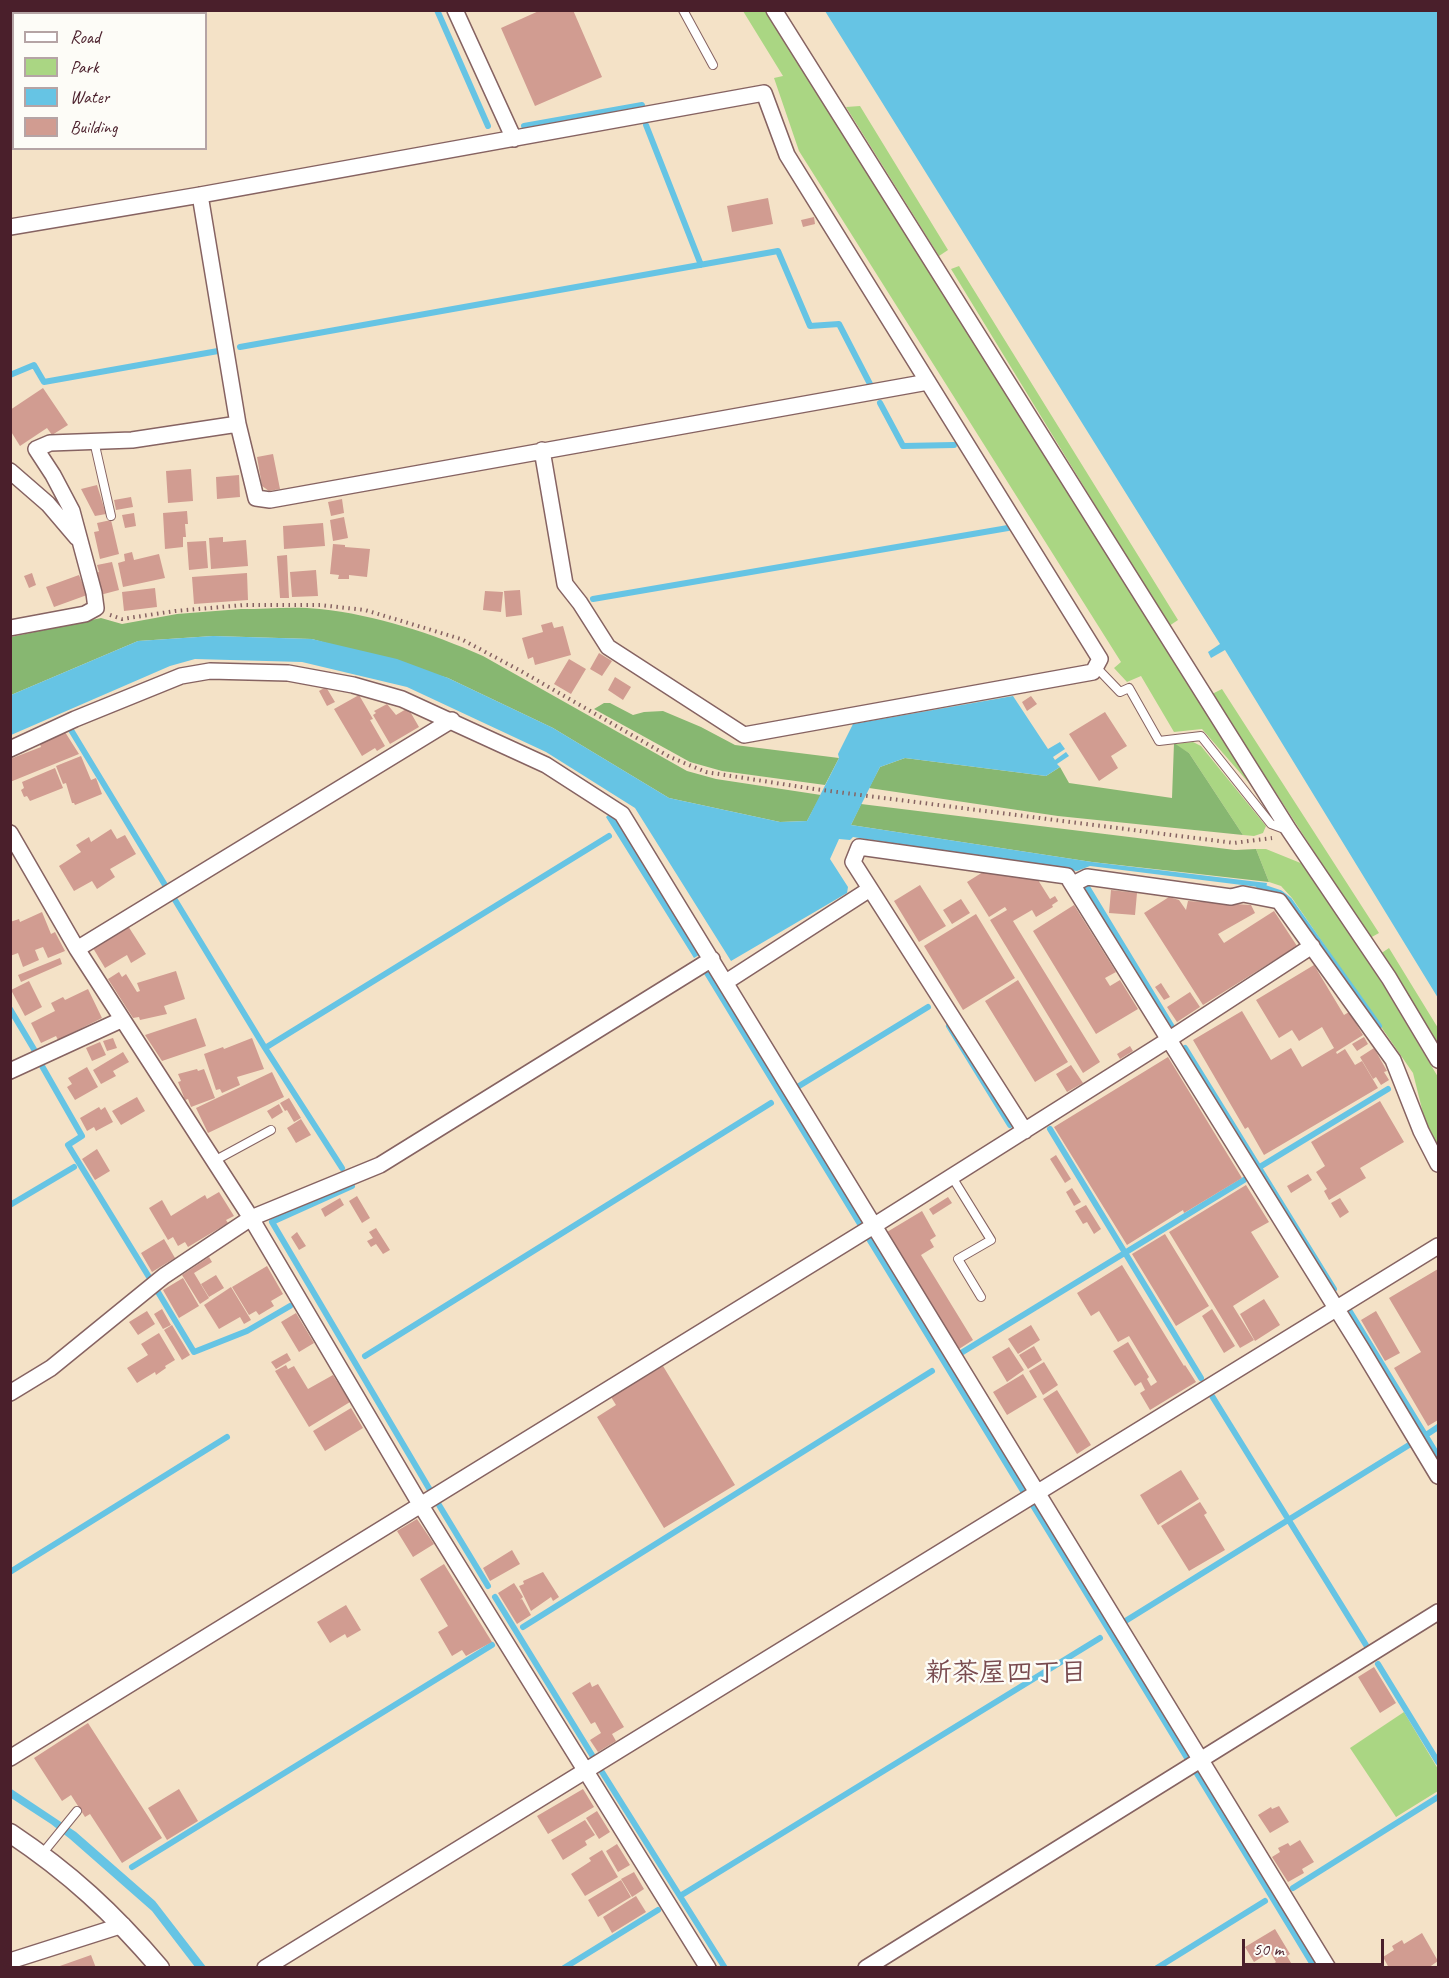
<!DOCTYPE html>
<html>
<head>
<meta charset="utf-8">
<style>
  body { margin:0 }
  #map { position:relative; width:1449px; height:1978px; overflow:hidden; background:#f4e2c7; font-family:Caveat,sans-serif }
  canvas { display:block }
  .frame { position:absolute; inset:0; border:12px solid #4a1f2b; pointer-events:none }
  .legend { position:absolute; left:12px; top:12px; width:195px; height:138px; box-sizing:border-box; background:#fdfcf7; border:2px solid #b5a4a5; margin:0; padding:8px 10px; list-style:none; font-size:18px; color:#4a1f2b }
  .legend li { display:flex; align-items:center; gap:12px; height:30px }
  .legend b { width:30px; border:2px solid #b5a4a5 }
  .scale { position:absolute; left:1242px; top:1939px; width:142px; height:27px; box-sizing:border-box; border:3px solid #4a1f2b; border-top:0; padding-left:8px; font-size:18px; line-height:21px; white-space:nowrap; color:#4a1f2b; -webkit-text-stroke:4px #fdfcf7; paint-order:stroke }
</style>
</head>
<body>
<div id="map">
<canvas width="1449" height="1978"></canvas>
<div class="frame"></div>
<ul class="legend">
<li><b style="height:8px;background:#fff"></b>Road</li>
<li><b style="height:16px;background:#aad683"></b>Park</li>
<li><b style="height:16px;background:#66c4e4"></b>Water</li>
<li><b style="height:16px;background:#d19c91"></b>Building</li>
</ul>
<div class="scale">50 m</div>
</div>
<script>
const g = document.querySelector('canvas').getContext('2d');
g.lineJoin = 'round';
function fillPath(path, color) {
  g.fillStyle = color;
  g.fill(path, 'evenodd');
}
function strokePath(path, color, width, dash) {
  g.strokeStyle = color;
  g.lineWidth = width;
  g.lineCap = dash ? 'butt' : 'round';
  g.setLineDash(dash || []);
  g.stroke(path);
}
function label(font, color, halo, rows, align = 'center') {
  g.font = font + ' Caveat,"Klee One",sans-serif';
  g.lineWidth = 5;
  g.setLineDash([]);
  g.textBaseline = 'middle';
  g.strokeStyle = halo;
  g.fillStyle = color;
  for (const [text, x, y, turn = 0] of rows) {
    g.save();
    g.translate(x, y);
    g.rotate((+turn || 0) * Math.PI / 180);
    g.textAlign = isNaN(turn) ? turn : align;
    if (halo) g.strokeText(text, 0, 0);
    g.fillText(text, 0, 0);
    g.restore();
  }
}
const green = new Path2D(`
  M743,11H767L1262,798L1202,729L1174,732L1141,676L1127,682L1114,668L1121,662L799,151L774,78L783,76Z
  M860,106L948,250L939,256L846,107Z
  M959,266L1178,620L1169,626L951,269Z
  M1222,689L1379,933L1370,938L1212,694Z
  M1193,742L1201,746L1266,826L1263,833L1254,836L1243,835L1189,753L1174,744Z
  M1256,849H1266L1303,864L1382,983L1438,1077V1151L1428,1133L1413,1073L1292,898L1281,886L1269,882Z
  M1389,948L1438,1028V1049L1380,954Z
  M1404,1712L1438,1769V1791L1396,1817L1350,1748Z`);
const forest = new Path2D(`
  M241,609C267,609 294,606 320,609C376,615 431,633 483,656L687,771L716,779L821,795L807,821L780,822L669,798L553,728L448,678L312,639L213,636L138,641L11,695V637L101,618L122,624L177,614Z
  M604,703H610L633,715L644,712L663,711L701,727L735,745L839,758L825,785L722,771L690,762L594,709Z
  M1174,743L1189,753L1243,835L1058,816L869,788L880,767L905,758L1046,776L1060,767L1069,783L1172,798Z
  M861,804L1235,850L1256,849L1269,882L1092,862L851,825Z`);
const water = new Path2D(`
  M825,11H1438V998L1225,650L1211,658L1208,652L1220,644Z
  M213,636L312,639L397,659L448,678L553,728L669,798L780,822L807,821L839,758L838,754L853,724L1013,696L1048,749L1060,742L1065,749L1053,757L1055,760L1066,752L1069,756L1057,764L1060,767L1046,776L905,758L880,767L851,825L1092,862L1267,883L1266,888L1090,866L1077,871L853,837L850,840L839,839L830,859L848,887L847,893L731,961L635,808L546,752L407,687L302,662L195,659L170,666L11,735V695L138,641Z
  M609,814L619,822L699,955L694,958L606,817Z
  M10,1788L76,1832L155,1901L206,1967H195L152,1911L70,1839L51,1824L11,1798Z`);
const stream = new Path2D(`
  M437,10L488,126
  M165,14L175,10
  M10,63L14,62
  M646,125L701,265
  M524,126L642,105
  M240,347L778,251L810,326L839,324L870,384
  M10,375L34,365L44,382L218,351
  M880,403L903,446L954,445
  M593,599L1008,528
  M71,730L165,885
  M1259,886L1280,893L1289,900L1379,1026
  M1087,887L1172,1027
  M175,900L265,1048L342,1168
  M707,973L860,1224
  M10,1009L35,1051
  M949,1026L1010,1125
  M265,1048L609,836
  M1185,1048L1334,1289
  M42,1066L82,1136L68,1145L149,1277
  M799,1086L928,1007
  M1050,1129L1201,1378
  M1258,1168L1388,1089
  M352,1186L272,1222L430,1490
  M10,1205L74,1167
  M869,1239L1023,1491
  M158,1292L194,1352L247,1331L290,1306
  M1349,1310L1438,1456
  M961,1353L1244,1180
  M365,1356L771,1103
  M1212,1396L1366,1645
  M1426,1435L1438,1427
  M1032,1504L1187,1758
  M439,1505L488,1586
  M10,1572L227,1437
  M495,1597L592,1755
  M1127,1620L1409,1445
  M523,1627L932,1371
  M1378,1664L1438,1762
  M602,1772L725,1968
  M1196,1772L1315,1968
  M132,1867L492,1645
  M1293,1888L1438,1797
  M680,1896L1100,1638
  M564,1968L658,1910
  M1157,1968L1265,1901`);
const building = new Path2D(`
  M30,10H73L74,14H22Z
  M103,10H152V11L144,14H104Z
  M541,10H573L602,77L535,106L501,28Z
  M14,16V52L10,53V17Z
  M768,198L773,224L732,232L727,206Z
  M814,217L815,224L803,227L801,220Z
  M43,388L68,425L52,435L47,428L20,446L10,430V410Z
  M273,454L280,489L269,491L262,486L257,457Z
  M191,469L193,501L168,503L166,471Z
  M239,475L240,497L217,499L216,477Z
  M97,485L106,514L95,516L81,489Z
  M131,497L133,507L116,510L114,500Z
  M342,499L344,513L331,516L328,502Z
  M187,511L188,524H185L186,537H183V547L165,549L163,513Z
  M134,513L136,526L125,528L122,515Z
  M344,517L348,538L333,541L330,520Z
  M111,520L119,554L100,559L94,532L99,531L97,523Z
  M323,523L325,546L284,549L283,526Z
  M223,537V542L246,540L248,566L211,569L209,538Z
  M206,541L208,568L189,570L187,542Z
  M333,544L345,545V547L370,549L367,577L349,575V579H338L339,575L330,574Z
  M132,552L134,560L159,554L165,578L123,587L118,563L125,561L124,554Z
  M287,555L289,598H280L277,556Z
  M112,562L119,590L100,595L95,573L99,572L97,565Z
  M316,570L318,596L292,597L290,572Z
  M32,573L36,585L29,588L24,576Z
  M247,573L248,600L194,604L192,577Z
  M79,575L87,595L54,607L46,587Z
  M155,588L157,607L124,611L122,592Z
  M520,590L522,615L506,617L504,591Z
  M485,591L503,592L501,612L483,610Z
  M552,622L554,628L563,626L571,655L535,665L533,657L528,659L522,638L543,632L541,625Z
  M599,653L612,661L602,676L590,669Z
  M569,659L586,669L571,694L554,684Z
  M615,677L631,687L623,700L608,690Z
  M326,687L335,702L327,706L319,691Z
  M359,695L373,719L370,720L385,746L377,751L375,748L362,756L334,709Z
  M1031,696L1037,704L1027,711L1022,702Z
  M387,704L396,715L408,708L419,727L390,744L373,715L376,713L374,711Z
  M1105,712L1127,746L1111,756L1118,768L1099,781L1069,734Z
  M65,732L79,754L10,782V759L41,747L39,742Z
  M81,756L91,780L96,778L102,794L75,805L74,803H72L66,783L63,784L56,766Z
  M55,768L63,788L30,801L27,796L24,797L21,790L24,788L22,782Z
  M111,829L117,839L125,835L136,854L110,869L115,877L97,889L92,881L74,891L59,866L81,852L76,845L89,837L91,842Z
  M983,872L1038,880L1050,899L1055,896L1058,901L1052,905L1053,907L1036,917L1032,910L1013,921L1100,1062L1083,1073L990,920L1007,910L1005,907L989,917L967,882Z
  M920,885L946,926L919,942L894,901Z
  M1111,890L1137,893L1135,915L1109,913Z
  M1169,897L1179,900L1186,910L1188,901L1251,905L1255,913L1218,934L1224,943L1274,911L1297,946L1203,1005L1144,913Z
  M961,899L970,913L952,924L943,910Z
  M1074,905L1116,972L1105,978L1110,986L1120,980L1138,1009L1096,1034L1033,931Z
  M42,912L51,934L55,932L65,951L48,958L43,947L35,950L39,960L23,967L18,953L10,956V922L19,919L20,922Z
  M976,914L1015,978L963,1010L924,946Z
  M128,926L146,954L131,963L127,955L105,968L93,948Z
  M60,958L62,964L21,982L18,975Z
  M1314,965L1344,1015L1349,1012L1363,1035L1336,1052L1337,1054L1345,1049L1355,1065L1362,1061L1378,1088L1264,1155L1248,1127L1245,1129L1193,1040L1242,1011L1271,1060L1291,1048L1302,1067L1334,1048L1322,1027L1299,1041L1292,1030L1279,1038L1256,1000Z
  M176,971L185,999L164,1006L167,1014L140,1020L139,1017L133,1018L108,979L119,972L122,977L126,974L137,992L140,991L137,983Z
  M1018,980L1068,1062L1035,1082L985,1001Z
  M29,981L42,1007L25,1016L11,990Z
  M1161,983L1170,997L1164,1000L1155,987Z
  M88,989L102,1018L58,1040L56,1036L41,1043L31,1023L55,1011L51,1003L63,997L65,1000Z
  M1190,992L1200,1007L1177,1022L1167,1007Z
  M196,1018L206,1046L162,1061L145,1035Z
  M1364,1037L1368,1044L1357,1051L1352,1044Z
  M113,1038L117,1048L107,1051L103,1041Z
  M252,1038L264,1069L237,1077L240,1085L222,1093L220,1089L216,1090L204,1054L223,1047L224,1049Z
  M100,1042L106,1055L92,1061L86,1048Z
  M1130,1046L1133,1051L1120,1059L1117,1054Z
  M1374,1048L1387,1071L1384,1072L1389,1080L1381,1085L1376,1077L1373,1079L1360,1057Z
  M123,1052L129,1062L113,1071L116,1076L101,1084L93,1070Z
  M1168,1057L1242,1178L1184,1213L1183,1210L1127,1245L1054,1127Z
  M1071,1065L1083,1083L1067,1092L1056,1074Z
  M87,1067L98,1087L75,1100L67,1087L72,1084L68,1078Z
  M197,1069L198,1071L204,1069L215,1098L191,1107L188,1099L185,1100L178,1082L181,1081L178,1074Z
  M272,1072L284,1097L208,1133L196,1108Z
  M137,1097L145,1111L121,1125L112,1111Z
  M289,1098L301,1118L294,1122L287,1110L285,1111L280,1103Z
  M1380,1101L1404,1142L1360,1168L1366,1178L1329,1200L1324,1191L1327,1189L1316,1172L1325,1166L1311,1142Z
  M279,1104L283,1112L272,1119L267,1111Z
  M99,1107L101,1110L105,1107L113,1122L96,1131L94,1127L87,1131L80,1118Z
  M301,1119L311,1135L296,1143L287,1128Z
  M97,1149L110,1171L95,1180L82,1159Z
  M1056,1155L1071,1179L1065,1183L1050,1159Z
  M1308,1174L1312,1180L1291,1193L1287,1186Z
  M1246,1185L1269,1222L1251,1232L1279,1277L1233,1306L1254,1340L1240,1348L1169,1232Z
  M1072,1188L1081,1202L1074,1206L1066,1192Z
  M219,1192L234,1216L226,1220L228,1223L188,1247L185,1242L178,1246L173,1237L168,1240L149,1208L162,1200L171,1216L205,1195L207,1199Z
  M357,1196L370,1218L362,1223L349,1201Z
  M948,1197L952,1203L933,1215L929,1209Z
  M340,1198L344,1205L325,1217L321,1209Z
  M1340,1198L1349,1212L1340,1218L1331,1203Z
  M1086,1205L1101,1229L1094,1234L1087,1222L1083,1224L1075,1211Z
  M922,1211L936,1236L930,1240L934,1247L921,1255L973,1340L959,1349L887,1232Z
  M376,1228L390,1250L383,1254L376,1244L371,1247L367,1241L373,1238L369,1232Z
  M297,1232L306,1246L299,1250L291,1237Z
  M1165,1234L1209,1306L1176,1326L1132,1254Z
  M164,1239L175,1258L152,1272L141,1253Z
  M209,1257L212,1262L194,1273L209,1298L200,1304L182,1275Z
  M1122,1265L1184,1366L1185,1365L1196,1382L1150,1410L1140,1393L1145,1390L1141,1382L1135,1386L1113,1351L1128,1342L1149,1377L1147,1379L1151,1386L1157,1382L1129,1336L1118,1342L1099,1311L1091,1316L1077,1293Z
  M267,1266L283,1294L271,1301L274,1306L259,1315L256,1311L249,1315L232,1287Z
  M1438,1269V1420L1428,1426L1394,1368L1421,1352L1389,1298Z
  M216,1275L224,1288L209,1297L201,1284Z
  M183,1278L199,1306L179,1318L163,1290Z
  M231,1287L251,1320L244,1324L240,1317L219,1329L204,1305Z
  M1264,1299L1280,1325L1255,1341L1240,1314Z
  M162,1309L171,1325L163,1329L154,1314Z
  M1212,1309L1235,1346L1224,1353L1202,1316Z
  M147,1311L155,1324L138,1335L129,1322Z
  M1376,1311L1400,1353L1385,1361L1361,1320Z
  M296,1313L314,1343L299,1352L281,1322Z
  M172,1325L190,1355L182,1360L164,1330Z
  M1031,1325L1040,1340L1018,1354L1008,1339Z
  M159,1333L175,1360L165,1366L166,1368L156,1375L155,1372L137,1383L127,1368L148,1355L141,1344Z
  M1034,1346L1042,1360L1028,1369L1019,1355Z
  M1009,1347L1024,1370L1007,1382L992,1357Z
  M287,1353L291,1360L276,1369L271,1362Z
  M1044,1362L1058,1385L1043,1395L1029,1371Z
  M286,1365L288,1369L294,1366L308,1389L333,1375L350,1402L309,1427L275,1371Z
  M663,1366L735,1485L664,1528L597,1417L616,1405L611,1397Z
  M1023,1374L1037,1397L1007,1415L993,1392Z
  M1057,1390L1091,1445L1077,1454L1043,1399Z
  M351,1408L363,1428L325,1451L313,1431Z
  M1181,1470L1199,1499L1158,1525L1140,1495Z
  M1200,1502L1207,1513L1204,1515L1225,1550L1189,1571L1161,1526Z
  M417,1519L434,1544L413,1557L397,1531Z
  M512,1550L520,1564L490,1581L483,1568Z
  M444,1564L487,1634L480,1638L487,1634L492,1642L466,1656L462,1650L452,1656L438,1632L448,1626L420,1579Z
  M543,1572L559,1597L553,1601L551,1597L531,1611L519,1586L524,1584L523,1581Z
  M514,1583L523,1597L520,1600L522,1599L531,1615L517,1624L498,1593Z
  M346,1605L361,1630L347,1638L345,1634L330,1643L317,1622Z
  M1374,1667L1396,1703L1380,1713L1358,1677Z
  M590,1682L592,1687L598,1684L624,1727L612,1734L616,1741L598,1752L590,1740L601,1733L595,1722L591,1724L572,1693Z
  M88,1723L162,1838L122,1863L90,1814L85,1817L71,1795L62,1801L34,1758Z
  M179,1789L198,1821L167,1840L148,1808Z
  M583,1789L594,1807L548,1834L537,1816Z
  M1279,1806L1289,1822L1270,1833L1258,1815L1271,1807L1272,1809Z
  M597,1811L610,1832L599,1839L586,1818Z
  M585,1820L595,1835L585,1841L587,1845L563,1860L551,1840Z
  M1300,1840L1314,1862L1302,1869L1304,1873L1288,1882L1272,1857L1280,1852L1278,1848L1288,1843L1290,1846Z
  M617,1844L630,1865L618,1872L606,1851Z
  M602,1850L618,1877L585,1896L571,1874L591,1861L589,1858Z
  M634,1872L644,1889L632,1897L621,1879Z
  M621,1880L631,1897L598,1917L588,1900Z
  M636,1896L646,1912L612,1933L603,1917Z
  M1275,1929L1290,1954L1287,1956L1294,1968H1267L1276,1962L1270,1952L1254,1962L1245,1947Z
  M1422,1933L1438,1961L1428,1968H1389L1383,1957L1394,1950L1392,1946L1402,1940L1404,1944Z
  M91,1955L96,1968H57V1967Z`);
const path = new Path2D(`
  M110,615L122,619L175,611L244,605H320L365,610L461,639L519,670L670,757L706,772L814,789L1234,843L1272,838`);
const service = new Path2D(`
  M683,10L713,65
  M94,441L111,516
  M1096,667L1120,692L1129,688L1159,741L1201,736L1271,824L1287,830
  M214,1161L271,1130
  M952,1177L991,1240L958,1259L981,1297
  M42,1854L77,1811`);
const minor = new Path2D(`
  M455,10L514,139
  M774,10L1289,830L1389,978L1438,1060
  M200,195L238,424L256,498L270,500L928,382
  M10,227L200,195L764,93L787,155L1100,659L1093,672L744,735L608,647L580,603L565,584L542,450
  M10,471L48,504L77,538
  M10,628L85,614L96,608L94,593L72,511L53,475L36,449L50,443L132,440L238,424
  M10,749L75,719L181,676L210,671L288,673L353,685L402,699L546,765L622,814L1328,1968
  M10,833L77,949L251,1218L420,1504L708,1968
  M1073,884L1087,877L1231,897L1243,894L1279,901L1393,1060L1421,1131L1438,1164
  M77,949L452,720
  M726,982L870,889
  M10,1071L121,1020
  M1025,1131L853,862L859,847L1067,876L1361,1348L1438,1476
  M10,1393L51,1368L164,1276L251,1218L380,1165L712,959
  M10,1758L875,1225L1168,1040L1312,946
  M10,1961L123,1925
  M265,1968L1438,1246
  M866,1968L1438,1612`);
const tertiary = new Path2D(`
  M10,1833C70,1873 113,1913 160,1968`);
const neighbourhoodNames = [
  ["新茶屋四丁目",1006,1674]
];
fillPath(green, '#aad683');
fillPath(forest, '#87b771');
fillPath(water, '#66c4e4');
strokePath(stream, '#66c4e4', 6);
fillPath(building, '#d19c91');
strokePath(service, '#866362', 10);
strokePath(minor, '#866362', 18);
strokePath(tertiary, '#866362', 21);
strokePath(path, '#866362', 4, [1.5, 4.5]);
strokePath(service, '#fff', 8);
strokePath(minor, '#fff', 15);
strokePath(tertiary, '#fff', 18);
label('bold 27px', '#794b4f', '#fdfcf7', neighbourhoodNames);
</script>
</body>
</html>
